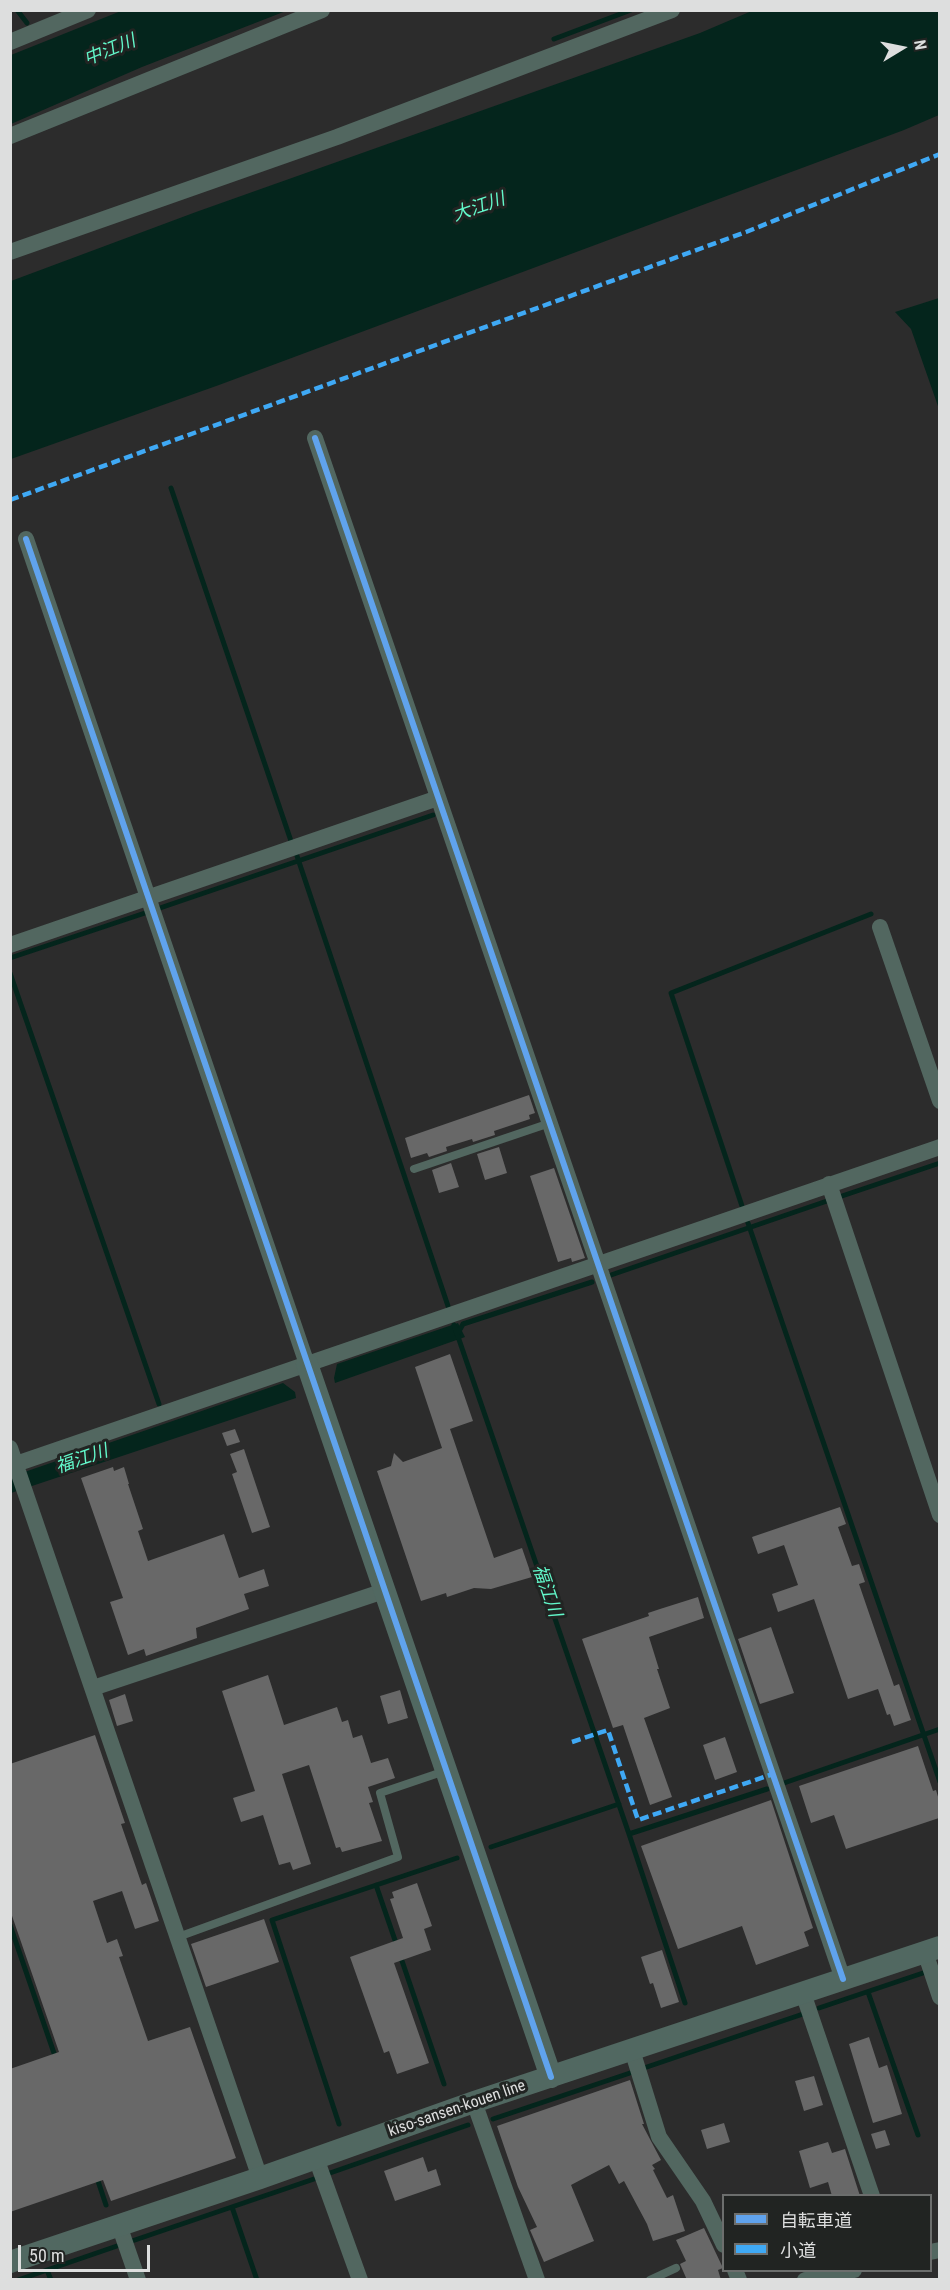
<!DOCTYPE html>
<html>
<head>
<meta charset="utf-8">
<style>
  body { margin:0 }
  #map { position:relative; width:950px; height:2290px; overflow:hidden; background:#2c2c2c; font-family:"Roboto Condensed","Noto Sans JP",sans-serif }
  canvas { display:block }
  .frame { position:absolute; inset:0; border:12px solid #dddede; pointer-events:none }
  .legend { position:absolute; left:722px; top:2194px; width:210px; height:78px; box-sizing:border-box; background:#212422; border:2px solid #6c6e6d; margin:0; padding:8px 10px; list-style:none; font-size:18px; color:#dddede }
  .legend li { display:flex; align-items:center; gap:12px; height:30px }
  .legend b { width:30px; border:2px solid #6c6e6d }
  .north { position:absolute; left:872px; top:18px; width:60px; height:60px; -webkit-text-stroke:4px #212422; paint-order:stroke; rotate:80deg; font-size:16px; font-weight:700; line-height:24px; text-align:center; color:#dddede }
  .north::after { content:''; display:block; margin:auto; width:21px; height:27px; background:#dddede; clip-path:polygon(50% 0,100% 100%,50% 72%,0 100%) }
  .scale { position:absolute; left:18px; top:2245px; width:132px; height:27px; box-sizing:border-box; border:3px solid #dddede; border-top:0; padding-left:8px; font-size:18px; line-height:21px; white-space:nowrap; color:#dddede; -webkit-text-stroke:4px #212422; paint-order:stroke }
</style>
</head>
<body>
<div id="map">
<canvas width="950" height="2290"></canvas>
<div class="frame"></div>
<ul class="legend">
<li><b style="height:8px;background:#60a3ed"></b>自転車道</li>
<li><b style="height:8px;background:#3fa9f5"></b>小道</li>
</ul>
<div class="north">N</div>
<div class="scale">50 m</div>
</div>
<script>
const g = document.querySelector('canvas').getContext('2d');
g.lineJoin = 'round';
function fillPath(path, color) {
  g.fillStyle = color;
  g.fill(path, 'evenodd');
}
function strokePath(path, color, width, dash) {
  g.strokeStyle = color;
  g.lineWidth = width;
  g.lineCap = dash ? 'butt' : 'round';
  g.setLineDash(dash || []);
  g.stroke(path);
}
function label(font, color, halo, rows, align = 'center') {
  g.font = font + ' "Roboto Condensed","Noto Sans JP",sans-serif';
  g.lineWidth = 6;
  g.setLineDash([]);
  g.textBaseline = 'middle';
  g.strokeStyle = halo;
  g.fillStyle = color;
  for (const [text, x, y, turn = 0] of rows) {
    g.save();
    g.translate(x, y);
    g.rotate((+turn || 0) * Math.PI / 180);
    g.textAlign = isNaN(turn) ? turn : align;
    if (halo) g.strokeText(text, 0, 0);
    g.fillText(text, 0, 0);
    g.restore();
  }
}
const water = new Path2D(`
  M754,10L939,11V115L904,130L219,385L11,459V281L196,212L700,33Z
  M121,11V10L286,11L142,67L11,124V55Z
  M939,298H940L939,409L911,329L895,312Z
  M458,1323L465,1337L335,1383L334,1378L337,1364Z
  M283,1383L295,1392L296,1398L11,1493L10,1477Z`);
const stream = new Path2D(`
  M17,10L27,23
  M554,39L631,10
  M171,488L291,841
  M297,856L448,1306
  M160,908L433,815
  M10,958L145,913
  M10,973L159,1404
  M842,1196L940,1163
  M742,1206L671,993L871,914
  M748,1223L940,1782
  M611,1275L827,1201
  M454,1325L629,1834L767,1789
  M458,1333L463,1324L592,1282
  M784,1783L940,1729
  M629,1834L685,2003
  M491,1847L619,1804
  M376,1885L397,1946
  M10,1925L56,2059
  M400,1955L444,2084
  M868,1992L918,2135
  M819,2008L923,1973
  M644,2068L803,2014
  M493,2119L630,2073
  M339,2124L272,1920L457,1858
  M330,2173L468,2125
  M96,2175L106,2205
  M232,2207L257,2280
  M132,2241L314,2179
  M47,2270L51,2280
  M18,2280L117,2246`);
const building = new Path2D(`
  M529,1095L535,1113L529,1115L530,1119L494,1131L495,1135L473,1142L472,1139L446,1147L447,1151L429,1157L427,1153L411,1158L405,1138Z
  M499,1147L507,1173L485,1180L477,1154Z
  M451,1163L459,1187L439,1193L432,1170Z
  M554,1168L585,1258L572,1262L571,1258L558,1262L530,1176Z
  M450,1354L473,1421L450,1429L494,1558L522,1548L532,1577L491,1589L474,1588L447,1597L446,1593L421,1601L377,1471L391,1466L394,1453L403,1462L442,1448L415,1367Z
  M235,1429L240,1442L227,1446L222,1433Z
  M244,1449L270,1527L252,1533L232,1474L237,1472L230,1454Z
  M113,1467L114,1471L124,1467L129,1484H128L143,1529L138,1531L148,1561L224,1534L239,1578L264,1569L269,1586L244,1594L249,1609L196,1628L197,1638L146,1656L144,1649L128,1655L110,1602L123,1598L81,1478Z
  M840,1507L846,1524L838,1527L852,1566L859,1564L865,1582L859,1584L894,1686L899,1684L911,1720L894,1726L890,1714L887,1715L878,1689L848,1699L814,1599L778,1612L772,1594L798,1585L784,1545L758,1554L752,1537Z
  M698,1597L704,1618L649,1637L659,1669H657L670,1708L644,1718L672,1797L650,1805L623,1725L613,1728L582,1639L649,1616L648,1613L660,1609Z
  M771,1627L794,1693L760,1704L738,1639Z
  M268,1675L284,1725L337,1707L342,1722L348,1720L353,1738L362,1735L371,1763L388,1758L395,1778L368,1787L373,1802L369,1803L382,1841L342,1852L340,1847L336,1848L309,1765L282,1774L311,1864L293,1870L290,1862L279,1865L263,1815L241,1822L233,1798L255,1791L222,1691Z
  M400,1690L408,1718L388,1724L380,1696Z
  M125,1694L133,1721L117,1726L109,1700Z
  M95,1735L125,1823L121,1824L142,1885L146,1883L159,1921L135,1929L122,1891L93,1901L107,1943L117,1939L123,1956L119,1957L148,2041L190,2027L236,2158L111,2201L103,2180L10,2212V2069L59,2052L10,1910V1764Z
  M725,1737L737,1772L715,1780L703,1745Z
  M918,1746L933,1791L936,1790L939,1800V1818L846,1849L834,1815L811,1823L799,1786Z
  M771,1800L813,1928L804,1932L809,1946L756,1965L742,1926L678,1949L641,1846Z
  M417,1883L432,1926L424,1929L431,1950L394,1963L429,2063L397,2074L389,2051L384,2053L350,1957L403,1938L390,1899L394,1898L392,1892Z
  M264,1919L279,1962L206,1987L191,1944Z
  M662,1950L679,2002L661,2008L653,1983L650,1984L641,1957Z
  M869,2037L879,2068L887,2065L902,2114L873,2123L849,2044Z
  M814,2076L823,2105L804,2111L795,2081Z
  M630,2080L644,2124H642L661,2160L652,2165L655,2169L653,2170L667,2198L673,2195L685,2231L653,2241L647,2224L624,2181L619,2184L609,2165L571,2185L594,2241L544,2262L530,2230L537,2227L518,2187L497,2126Z
  M724,2123L730,2142L707,2149L701,2130Z
  M885,2130L890,2145L876,2149L871,2134Z
  M828,2142L832,2153L845,2149L860,2196H832L828,2182L810,2188L799,2151Z
  M423,2157L428,2172L436,2169L441,2185L395,2201L384,2171Z
  M704,2228L723,2268L718,2270L721,2280H687L680,2264L686,2261L676,2240Z`);
const lane = new Path2D(`
  M414,1169L550,1123
  M178,1937L398,1857L380,1793L445,1771
  M650,2280L676,2268`);
const street = new Path2D(`
  M10,42L88,10
  M10,136L322,10
  M10,252L337,137L672,10
  M315,438L843,1979
  M26,539L307,1364
  M880,927L940,1101
  M10,945L438,798
  M829,1184L940,1515
  M10,1448L260,2178
  M10,1466L940,1147
  M93,1688L384,1591
  M925,1952L940,1997
  M803,1993L872,2196
  M632,2050L659,2137L703,2201L724,2245
  M474,2102L537,2280
  M316,2158L360,2280
  M119,2225L138,2280
  M930,2252L940,2250
  M735,2270L739,2280
  M837,2274L854,2270
  M805,2280L837,2274L838,2280`);
const secondary = new Path2D(`
  M307,1364L551,2077
  M10,2262L260,2178L474,2102L940,1947`);
const quiet = new Path2D(`
  M10,500L746,232L940,154
  M572,1742L608,1730L638,1820L773,1774`);
const cycleway = new Path2D(`
  M315,438L843,1979
  M26,539L551,2077`);
const streetNames = [
  ["kiso-sansen-kouen line",457,2109,-19]
];
const waterNames = [
  ["中江川",110,51,-22],
  ["大江川",479,208,-19],
  ["福江川",82,1460,-19],
  ["福江川",546,1591,71]
];
fillPath(water, '#04251c');
strokePath(stream, '#04251c', 5);
fillPath(building, '#686868');
strokePath(lane, '#526760', 8);
strokePath(street, '#526760', 16);
strokePath(secondary, '#516861', 22);
strokePath(quiet, '#3fa9f5', 4.5, [9, 4.5]);
strokePath(cycleway, '#60a3ed', 6);
label('16px', '#dddede', '#212422', streetNames);
label('italic 18px', '#62f8ca', '#212422', waterNames);
</script>
</body>
</html>
